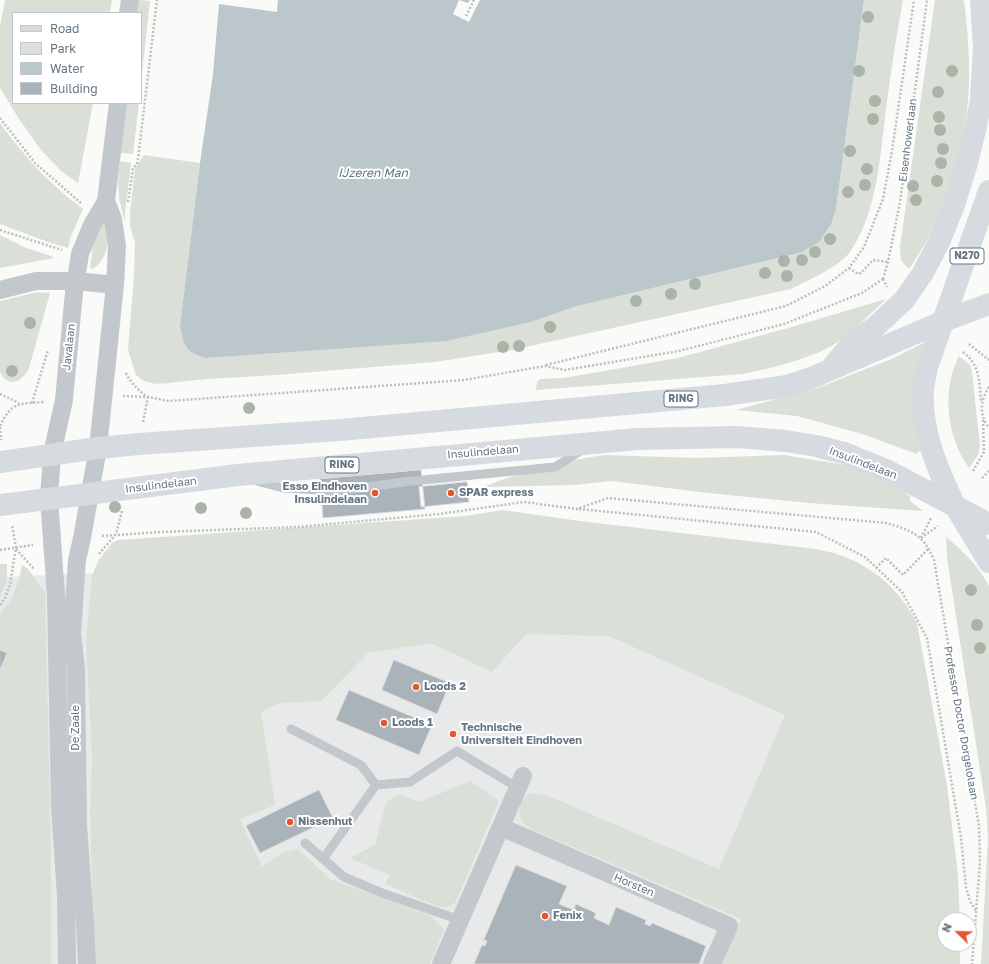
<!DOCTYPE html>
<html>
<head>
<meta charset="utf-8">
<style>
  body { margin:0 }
  #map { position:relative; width:989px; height:964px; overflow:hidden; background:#fafaf8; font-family:"Golos Text",sans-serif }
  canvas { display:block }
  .legend { position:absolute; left:12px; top:12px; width:130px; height:92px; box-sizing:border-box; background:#fff; border:1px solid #c1c8cd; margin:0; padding:5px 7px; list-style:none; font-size:12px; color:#657683 }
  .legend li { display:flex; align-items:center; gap:8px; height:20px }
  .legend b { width:20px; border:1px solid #c1c8cd }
  .north { position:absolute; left:937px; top:912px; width:40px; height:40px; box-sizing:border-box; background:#fff; border:1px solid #c1c8cd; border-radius:50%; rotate:293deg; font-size:11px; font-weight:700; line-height:16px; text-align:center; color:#657683 }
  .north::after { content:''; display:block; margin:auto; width:14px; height:18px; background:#e4572e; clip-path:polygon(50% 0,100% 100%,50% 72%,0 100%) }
</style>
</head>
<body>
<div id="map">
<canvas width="989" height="964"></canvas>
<ul class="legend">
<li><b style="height:5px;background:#d6dbdf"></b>Road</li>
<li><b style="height:11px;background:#dadfd7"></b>Park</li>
<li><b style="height:11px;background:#bbc7cb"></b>Water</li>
<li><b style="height:11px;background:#aab3b9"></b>Building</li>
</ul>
<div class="north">N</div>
</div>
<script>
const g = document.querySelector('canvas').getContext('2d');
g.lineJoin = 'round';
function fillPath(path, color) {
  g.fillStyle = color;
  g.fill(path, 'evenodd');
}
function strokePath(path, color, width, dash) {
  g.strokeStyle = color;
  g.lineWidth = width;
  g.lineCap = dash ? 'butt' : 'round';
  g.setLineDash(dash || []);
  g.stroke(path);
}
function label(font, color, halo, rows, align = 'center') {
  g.font = font + ' "Golos Text",sans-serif';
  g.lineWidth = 4;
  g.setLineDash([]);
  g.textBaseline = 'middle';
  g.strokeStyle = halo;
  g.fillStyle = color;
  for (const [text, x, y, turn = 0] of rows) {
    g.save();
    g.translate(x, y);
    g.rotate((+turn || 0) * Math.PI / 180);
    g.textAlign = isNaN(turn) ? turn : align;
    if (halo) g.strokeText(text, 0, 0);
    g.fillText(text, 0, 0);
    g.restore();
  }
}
const built = new Path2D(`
  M719,547L924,964H0V577Z`);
const green = new Path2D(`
  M5,0H112L110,13H13V103H93L78,183L61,171L41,150L19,119L0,88V27Z
  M138,0L150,1L141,82V13H136Z
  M864,0H903C897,34 891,68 887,102C880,152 879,209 850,252C838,268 808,280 791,289L512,350L435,362L276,375L207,379L169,383L155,384L144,381L136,375L128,350L134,277L135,243L130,226V212L135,168L144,155L200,163L180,326L206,358L286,352L502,328L531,322L577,306L836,209Z
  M935,0H964C969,41 972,84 965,125C957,176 939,227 909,269L901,261L900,247Z
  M126,103H139L133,154L120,153Z
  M0,123C23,155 51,186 83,209L71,236L68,248L48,242L0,224Z
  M120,161L131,163L125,212V222L119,198L118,183Z
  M103,213C105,221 108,231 108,239C108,250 102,265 92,269L90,267L94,239Z
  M0,235L26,248L51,256L54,258L0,268Z
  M38,292L50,293L29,368C23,382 8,389 0,372V301Z
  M886,299C870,314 849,336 830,347C802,361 772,368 742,374L536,390L537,382L540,379L564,378L678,358L788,328Z
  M925,342L923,447L917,454L862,434L797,416L736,410L817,388L894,358Z
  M959,356L970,365L972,372L980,446L978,455L969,468C947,437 941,391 959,356Z
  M604,455L698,458L784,455L852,466L892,483L911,497L909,500L923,511L809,503L708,493L611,481L574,485L483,487C522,472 562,461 604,455Z
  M502,510L580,521L816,549C823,551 832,552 840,555C875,568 900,590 917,623L947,785L958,875L960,920H945V944H960V964H722L741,919L531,829C518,820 518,815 521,800L531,793L546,795L719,869L785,715L609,636L526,634L492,672L431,643L368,653L321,701L279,703L261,712L275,805L240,819L262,867L282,853L298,849L330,879L431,916L444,930L430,964H94L90,811L92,757L86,639L92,576L98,561L112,543L118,540L466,516Z
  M946,537C963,551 979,566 989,586V964H981L988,838L986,808L947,558Z
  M0,564H7V580L0,597Z
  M22,565L28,569L45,592L51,854V964H0V670L7,653L0,650V614C14,599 18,586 22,565Z
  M470,781L499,801L455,903C453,904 449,907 447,907C434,908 398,889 385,883L390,875L350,858L375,845L386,803L399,794L420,802Z`);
const water = new Path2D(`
  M278,0H864L836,209L831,224L819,242L802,252L577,306L531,322L446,341L206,358C184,351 185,347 180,326L200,163L213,74L219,4L277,12Z`);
const pier = new Path2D(`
  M459,0L468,3L470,0H480L469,22L453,14Z`);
const building = new Path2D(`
  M421,470L425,509L323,518L320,479Z
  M467,482L469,502L421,507L419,487Z
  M0,650L7,653L0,670Z
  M394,660L450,683L437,714L382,690Z
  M349,690L432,725L419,755L336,720Z
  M319,790L333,818L260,853L246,826Z
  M516,865L567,886L559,904L574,910L576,904L596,913L594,918L609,925L616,907L646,920L645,924L650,926L652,923L706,946L699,964H474L482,945L485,946L487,941L484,940Z`);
const path = new Path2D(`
  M466,16L474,0
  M0,118L35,163L82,204
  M128,202L133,168L137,164L138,159L157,0
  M0,230L62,250
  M849,268L858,274L861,273L873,260L888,262
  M883,279L888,262L900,202L927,0
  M883,279L887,287
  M969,344L989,360
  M963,352C981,366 979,382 981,403
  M546,365L786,306L825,286L849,268L864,247L883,199L892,151L914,0
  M126,373C130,383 139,390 147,397
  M989,387C980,400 979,415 989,428
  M0,394L19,403
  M123,396L148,397L169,401L464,380L545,366L565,370L679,351L784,324L862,293L883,279
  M32,403L48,350
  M143,422L148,397
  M0,426C12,401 19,404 44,402
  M0,427L1,440
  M973,471L984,452L983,419
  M982,478L989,471
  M579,509L816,532L865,557L902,592L927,638L961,838L966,887L970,901L976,911
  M102,536L160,532L298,527L439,514L524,502L577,509L608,498L886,523C911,530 924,535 934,560L979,826L980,862L972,964
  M921,538L931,518
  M921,538L938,526
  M16,549L34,569
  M0,550L33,545
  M99,554L116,534L122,511
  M876,568L886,558L903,575L929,548
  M0,605L5,598L10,585L14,559L16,548L12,525`);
const service = new Path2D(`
  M253,480L283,488L336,491L412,481L555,467L582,450
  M291,729L361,765L376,785L410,782L457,751L518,788
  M305,843L344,877L382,893L460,920
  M323,859L376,785`);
const minor = new Path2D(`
  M128,13L130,0
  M0,290L36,281H76L115,285
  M501,827L729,926L712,964
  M67,964L66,896L60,806L56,596L49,498L52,454L64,400L74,292L80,254L92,225L106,201L118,103
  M87,964L85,923L78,825L76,669L72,633L77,560L82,538L98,448L115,285L117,246L113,219L106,201
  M441,964L523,776`);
const secondary = new Path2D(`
  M955,506L989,562`);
const primary = new Path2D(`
  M833,366L854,341L874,328L904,300L923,273L940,240L954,205L967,163L976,126L981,100L984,46L981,0
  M0,462L98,448L139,444L340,430L725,395L787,386L811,378L944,321L989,304
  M0,505L238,475L638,439L736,437L786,441L816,446L844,453L888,471L989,524
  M955,506C938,470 920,430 923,389C924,381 926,374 927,367L989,191`);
const trees = [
  [868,17],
  [859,71],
  [952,71],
  [938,92],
  [875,101],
  [939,117],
  [873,119],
  [940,130],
  [943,149],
  [850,151],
  [941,163],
  [867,169],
  [937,181],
  [865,185],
  [913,186],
  [848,192],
  [916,200],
  [830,239],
  [815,252],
  [802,260],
  [784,261],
  [765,273],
  [787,276],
  [695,284],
  [671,294],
  [636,301],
  [30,323],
  [550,327],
  [519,346],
  [503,347],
  [12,371],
  [249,408],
  [115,507],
  [201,508],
  [246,513],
  [971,590],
  [977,625],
  [980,648]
];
const markers = [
  [375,493,4,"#e4572e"],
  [451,493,4,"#e4572e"],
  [416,687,4,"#e4572e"],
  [384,723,4,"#e4572e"],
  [453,734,4,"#e4572e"],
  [290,822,4,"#e4572e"],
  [545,916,4,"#e4572e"]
];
const shields = [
  [967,256,34],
  [681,399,34],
  [342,465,34]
];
const shieldNames = [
  ["N270",967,256],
  ["RING",681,399],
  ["RING",342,465]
];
const streetNames = [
  ["Eisenhowerlaan",908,140,-83],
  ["Javalaan",69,347,-84],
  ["Insulindelaan",483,452,-5],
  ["Insulindelaan",863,463,21],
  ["Insulindelaan",161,485,-7],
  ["Professor Doctor Dorgelolaan",961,723,80],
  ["De Zaale",76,728,-90],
  ["Horsten",634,885,23]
];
const poiNames = [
  ["Esso Eindhoven",367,487,"right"],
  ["Insulindelaan",367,500,"right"],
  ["SPAR express",459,493],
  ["Loods 2",424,687],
  ["Loods 1",392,723],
  ["Technische",461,728],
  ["Universiteit Eindhoven",461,741],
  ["Nissenhut",298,822],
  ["Fenix",553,916]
];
const waterNames = [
  ["IJzeren Man",373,173]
];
fillPath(built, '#e8e9e9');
fillPath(green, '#dadfd7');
fillPath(water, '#bbc7cb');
fillPath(pier, '#fafaf8');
fillPath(building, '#aab3b9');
strokePath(building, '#dcdcda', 1);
strokePath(path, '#bbbfc2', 2.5, [2, 2]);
strokePath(service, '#c3c8cc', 9);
strokePath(minor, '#c3c8cc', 18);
strokePath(secondary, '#d6dbdf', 22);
strokePath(primary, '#d6dbdf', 22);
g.fillStyle = '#aab4a7';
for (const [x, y] of trees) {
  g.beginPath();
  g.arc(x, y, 6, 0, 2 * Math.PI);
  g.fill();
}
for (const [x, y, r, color] of markers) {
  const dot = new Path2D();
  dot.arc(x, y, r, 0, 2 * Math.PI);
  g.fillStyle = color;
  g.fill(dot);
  strokePath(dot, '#fff', 1.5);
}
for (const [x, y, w] of shields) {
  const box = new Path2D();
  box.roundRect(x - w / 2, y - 8, w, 16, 3);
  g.fillStyle = '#fff';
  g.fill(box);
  strokePath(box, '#657683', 1);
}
label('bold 10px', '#657683', null, shieldNames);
label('11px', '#657683', '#fff', streetNames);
label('bold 11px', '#657683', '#fff', poiNames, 'left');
label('italic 12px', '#60757c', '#fff', waterNames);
</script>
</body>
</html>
